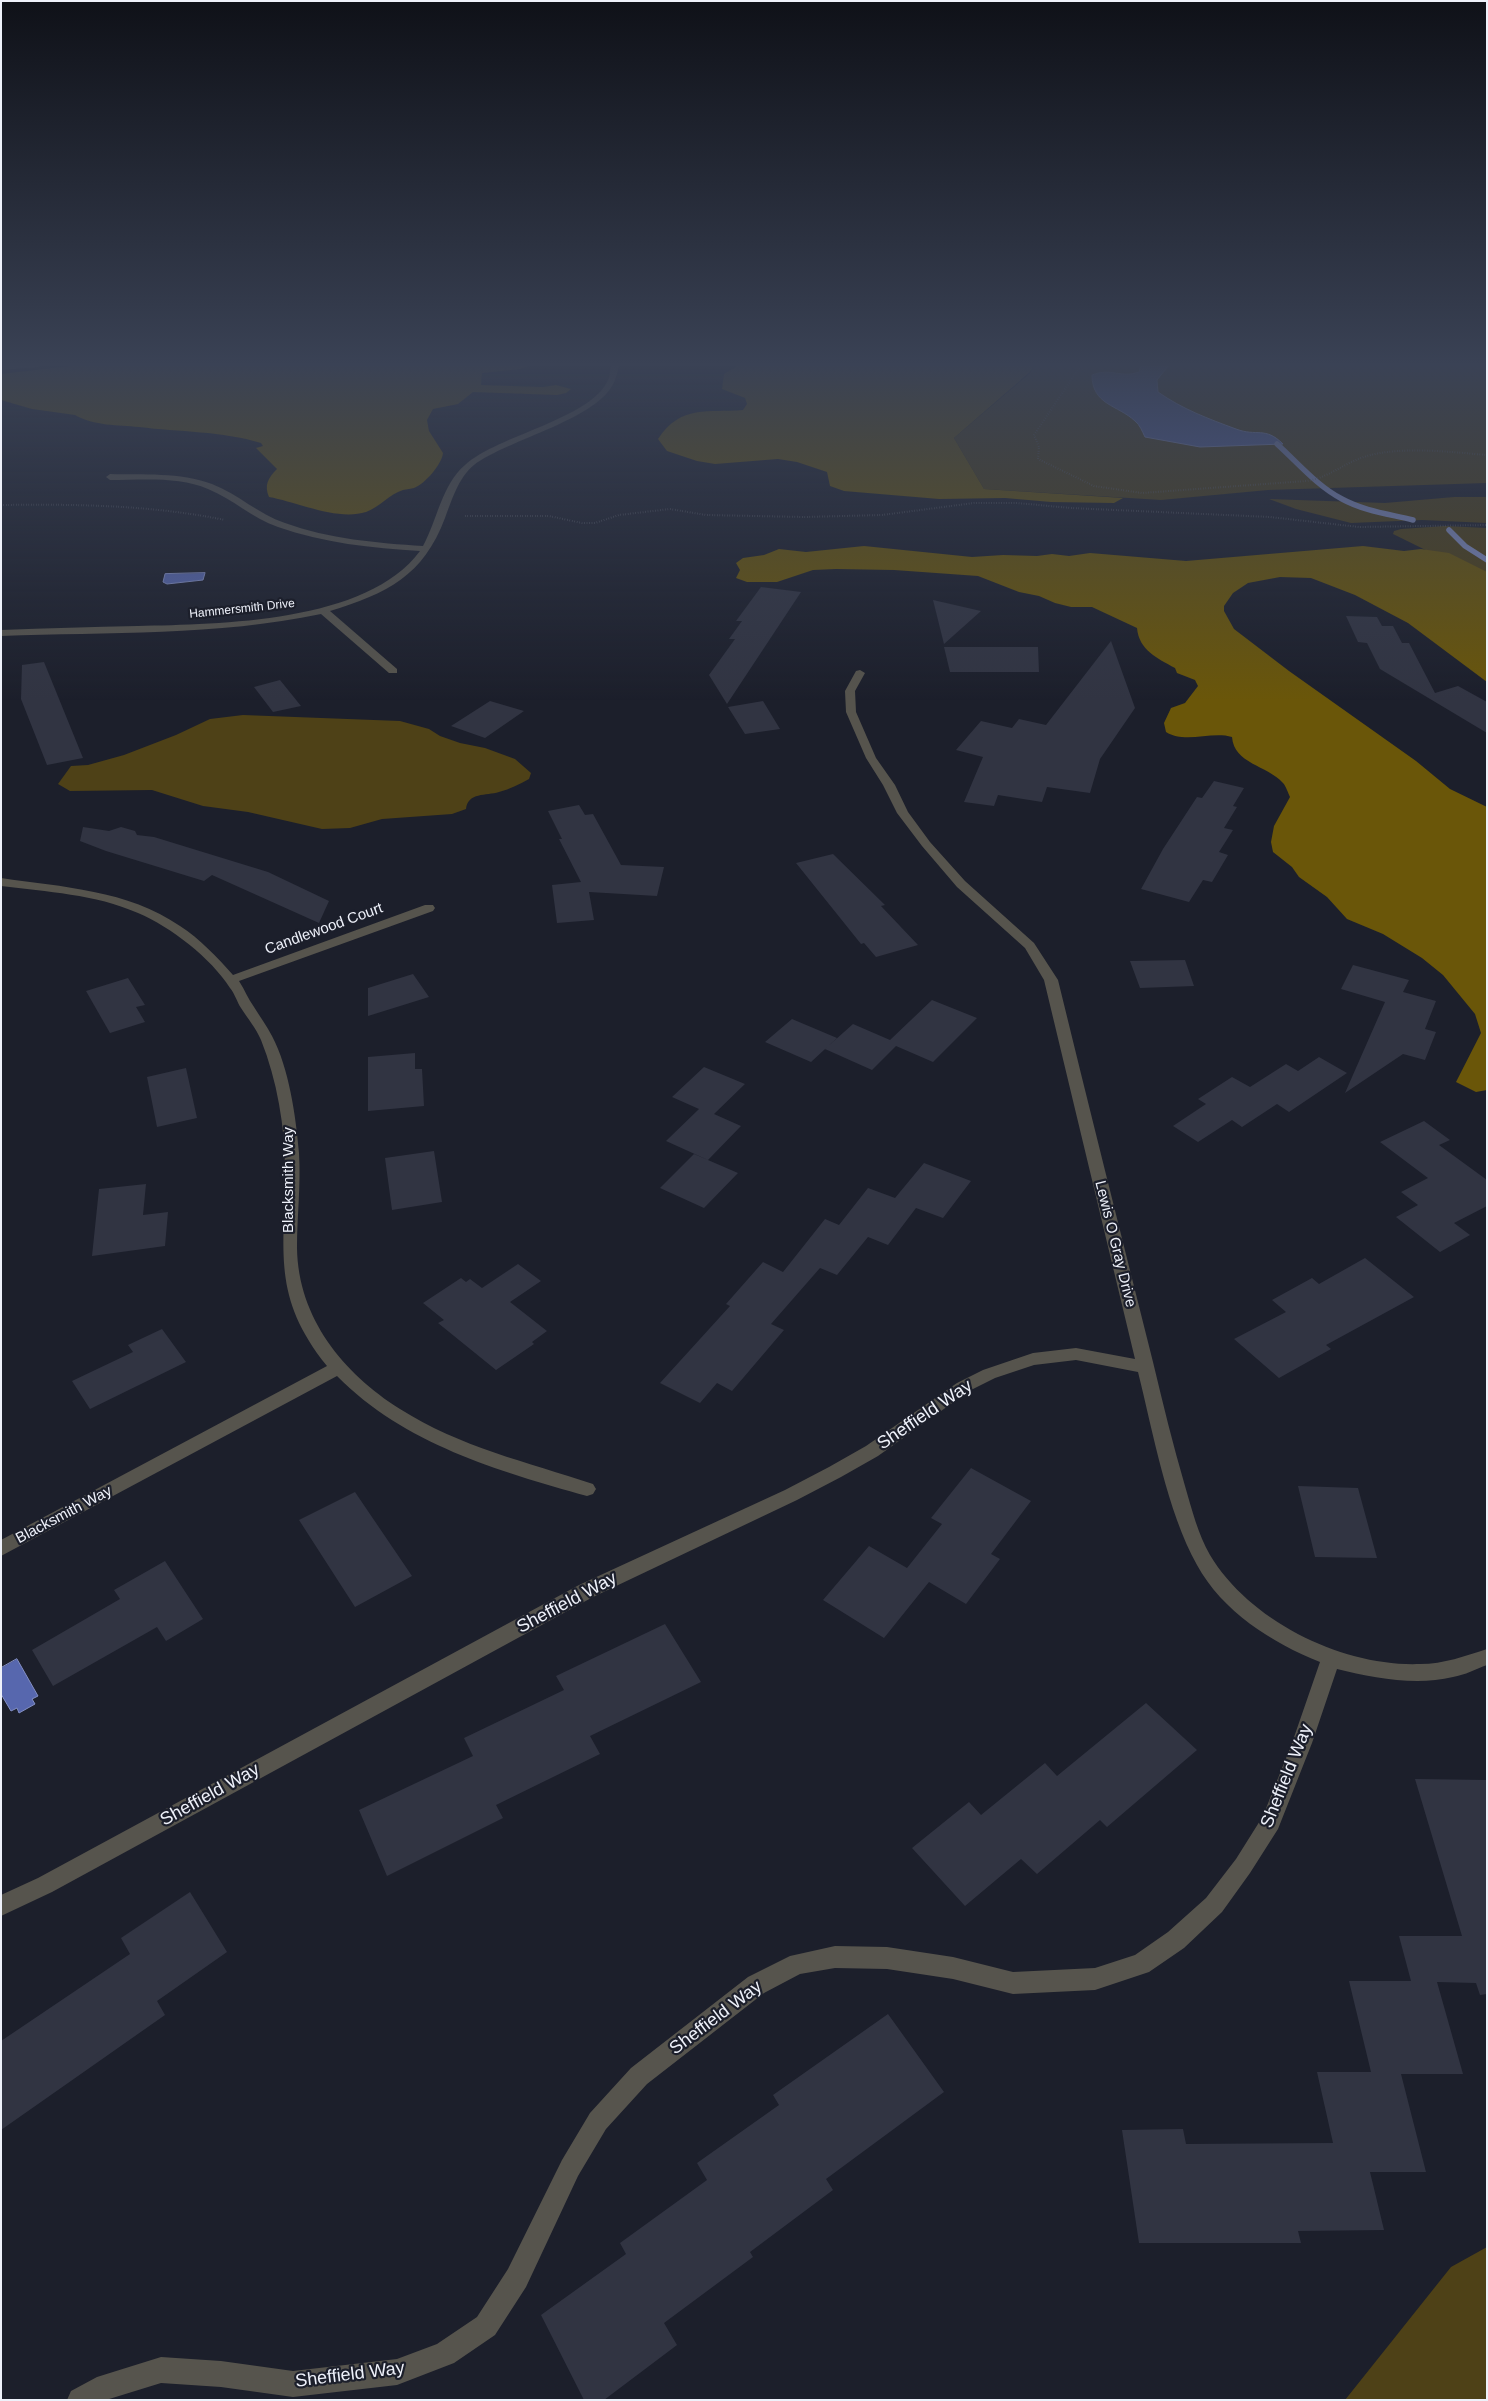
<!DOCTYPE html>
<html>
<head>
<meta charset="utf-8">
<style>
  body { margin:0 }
  #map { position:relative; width:1488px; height:2401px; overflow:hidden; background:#1c1f2b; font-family:Helvetica,sans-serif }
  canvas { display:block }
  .frame { position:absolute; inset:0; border:2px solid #eef1fa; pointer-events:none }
</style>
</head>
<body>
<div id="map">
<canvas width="1488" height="2401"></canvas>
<div class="frame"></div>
</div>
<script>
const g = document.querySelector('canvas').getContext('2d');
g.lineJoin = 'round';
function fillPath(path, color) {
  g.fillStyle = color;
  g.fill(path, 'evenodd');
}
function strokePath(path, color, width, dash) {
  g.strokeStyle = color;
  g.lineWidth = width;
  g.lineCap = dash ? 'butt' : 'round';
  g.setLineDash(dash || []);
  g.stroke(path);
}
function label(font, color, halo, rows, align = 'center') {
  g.font = font + ' Helvetica,sans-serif';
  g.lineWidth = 4.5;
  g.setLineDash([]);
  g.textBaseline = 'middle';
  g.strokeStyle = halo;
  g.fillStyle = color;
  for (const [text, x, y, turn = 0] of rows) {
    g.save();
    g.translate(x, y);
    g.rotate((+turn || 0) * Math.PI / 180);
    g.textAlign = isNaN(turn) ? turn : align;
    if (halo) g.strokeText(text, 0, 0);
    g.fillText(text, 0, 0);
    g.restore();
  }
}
const green = new Path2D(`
  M1034,365H1487V483L1268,490L1161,500L984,489L954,438L1030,373Z
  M1454,497H1487V523L1422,520L1351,523L1296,509L1269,499L1385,503Z
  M1445,526L1487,528V584L1456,565L1393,534L1394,531L1401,529Z
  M243,715L400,721L429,729L440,736L460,743L485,748L515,759L531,773L529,779C520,784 510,789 499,792C486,796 468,792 466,809L452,814L382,819L350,828L322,829L248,812L203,806L152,790L70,791L58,784L71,766L88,765L124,755L176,735L210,719Z
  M1487,2247V2400H1345L1451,2267Z`);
const forest = new Path2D(`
  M79,365H531L520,369L482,373L481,385L543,387L556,385L571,389L566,393L557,395L473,392L458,404L433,409L427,420L429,431L443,453C442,464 425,484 414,488C411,489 407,489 403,490C389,494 380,507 366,512C337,521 297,502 269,497C264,485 268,478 277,469L256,448L263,446L261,443C222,431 179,432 139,427C118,425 94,426 75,415L32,409L1,400V374Z
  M739,365H1034L1030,372L954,438L984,489L1123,498L1114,503L1051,502L1005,498L939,499L844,491L830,486L827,472L797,462L778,459L715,464L697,461L667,451L658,439C681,404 708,413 743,410L747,404L745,398L722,389L724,374Z
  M864,546L972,557L1003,555L1037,556L1052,554L1069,556L1090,553L1186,561L1363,546L1404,551L1421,549L1449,553L1487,572V682L1408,623L1355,595L1311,578L1280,577L1248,583L1233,593L1224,606V611L1234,629L1289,671L1416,761L1450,789L1487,807V1090L1476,1092L1456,1082L1481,1033L1475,1014L1443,975L1422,958L1383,934L1347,919L1327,897L1299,877L1292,867L1273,852L1271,842L1274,826L1290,797C1288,793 1286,786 1283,783C1267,765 1234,764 1232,737C1211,731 1185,744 1166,732L1164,723L1171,708L1185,703L1198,686L1195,680L1177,673L1175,668C1157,658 1139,650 1137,628L1092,607H1071L1055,603L1039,596L1019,592L978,576L894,570L836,569L813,570L777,582H747L736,578L740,570L736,563L743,558L764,555L779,549L806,552Z`);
const water = new Path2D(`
  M1141,365H1169L1157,380L1158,392C1182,409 1209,419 1236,429C1257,437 1265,426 1283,444L1200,447L1145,437C1142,431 1140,425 1135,421C1118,405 1092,405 1092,375C1111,367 1121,379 1139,372Z
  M205,573L203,580L167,584L163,582L165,574Z
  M17,1659L38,1696L32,1699L35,1704L19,1713L17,1708L11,1711L1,1694V1668Z`);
const stream = new Path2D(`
  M1277,444C1298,463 1317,486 1342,499C1364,511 1389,514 1413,520
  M1449,530L1465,546L1487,560`);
const building = new Path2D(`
  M761,587L801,592L727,704L709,675L735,639H729L742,621H736Z
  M933,600L981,611L944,644Z
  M1346,616L1377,617L1382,626H1393L1402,643H1409L1435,693L1458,686L1487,702V733L1380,669L1367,643L1358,642Z
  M1111,641L1135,708L1100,759L1090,793L1047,787L1042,802L998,795L994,806L964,802L983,757L956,750L981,721L1012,728L1019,719L1046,725Z
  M944,647H1038L1039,672H950Z
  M44,662L83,758L47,765L21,699L22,665Z
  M280,680L301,706L273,712L254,687Z
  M490,701L524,711L485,738L451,726Z
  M763,701L780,729L745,734L728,707Z
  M1214,781L1244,788L1233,806L1237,807L1224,828L1233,830L1219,852L1228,855L1212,882L1203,880L1189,902L1141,889L1163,849L1197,797L1202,798Z
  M579,805L585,815L593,814L621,865L664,867L657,896L589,892L594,920L557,923L552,885L581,882L559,839H562L548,811Z
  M83,827L109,831L121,827L135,831L137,835L154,837L268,872L329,901L319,923L212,875L204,881L106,851L80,841Z
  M833,854L885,905L881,906L918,945L876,957L864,943L861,944L796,863Z
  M1185,960L1194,986L1140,988L1130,961Z
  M1353,965L1409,980L1403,992L1436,1001L1425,1029L1436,1032L1425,1060L1403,1054L1345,1093L1385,1002L1341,989Z
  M413,974L429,997L368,1016V988Z
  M128,978L145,1005L136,1007L145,1022L110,1033L86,991Z
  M932,1000L977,1018L933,1062L896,1046L872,1070L825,1049L853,1024L890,1040Z
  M792,1019L837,1038L811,1062L765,1042Z
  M415,1053V1069H422L424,1106L368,1111V1057Z
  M1319,1057L1347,1073L1289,1112L1277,1104L1242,1127L1232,1120L1198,1142L1173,1126L1206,1104L1198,1099L1232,1077L1250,1087L1286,1064L1298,1071Z
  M704,1067L745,1084L714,1114L741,1126L708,1160L666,1141L699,1109L672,1097Z
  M186,1068L197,1118L157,1127L147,1077Z
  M1424,1121L1450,1140L1439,1145L1487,1180V1206L1454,1223L1470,1235L1440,1252L1396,1217L1418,1205L1401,1192L1428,1178L1380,1142Z
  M434,1151L442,1202L392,1210L385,1158Z
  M694,1154L738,1173L704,1208L660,1188Z
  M924,1163L971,1181L943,1218L916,1208L888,1245L868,1237L837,1275L820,1268L771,1324L784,1330L732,1391L717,1383L700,1403L660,1383L730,1306L726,1304L763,1262L783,1272L825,1219L839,1225L868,1188L895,1198Z
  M146,1184L143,1215L168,1212L165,1246L92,1256L99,1189Z
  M1365,1258L1414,1297L1326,1345L1331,1349L1279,1378L1234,1339L1286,1312L1272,1300L1312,1278L1319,1284Z
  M518,1264L541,1281L510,1302L547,1331L532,1342L534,1344L496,1370L438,1323L444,1320L423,1303L461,1278L466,1282L470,1279L482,1288Z
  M162,1329L186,1362L90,1409L72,1381L133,1352L128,1345Z
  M971,1468L1031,1501L991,1554L1000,1559L966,1604L929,1582L884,1638L823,1600L869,1546L907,1568L942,1524L931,1518Z
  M1298,1486L1358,1488L1377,1558L1315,1557Z
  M355,1492L412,1576L355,1607L299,1520Z
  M165,1561L203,1619L166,1641L157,1627L53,1686L32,1650L120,1599L114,1590Z
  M665,1624L701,1682L590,1736L600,1754L496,1805L503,1818L387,1876L359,1810L473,1756L464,1738L564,1690L556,1676Z
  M1146,1703L1197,1750L1107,1827L1100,1820L1037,1874L1021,1859L965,1906L912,1848L969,1802L981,1815L1045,1763L1057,1776Z
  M1415,1779L1487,1780V1994L1480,1995L1476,1983L1437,1982L1463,2074H1401L1426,2172H1370L1384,2230L1298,2231L1301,2243H1139L1122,2130L1183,2129L1186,2144L1333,2143L1317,2072H1371L1349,1981H1411L1399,1936H1462Z
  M190,1892L227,1952L157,2001L165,2015L1,2130V2041L130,1954L121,1938Z
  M888,2014L944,2092L826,2179L833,2190L750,2252L753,2257L664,2323L677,2345L604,2400H584L541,2315L626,2254L620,2243L707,2180L697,2163L779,2105L773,2095Z`);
const path = new Path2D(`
  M1089,365L1077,371L1034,435L1039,447L1038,459L1094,486L1142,493L1306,481C1329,478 1345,462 1367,456C1402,446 1451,452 1487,455
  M1,505C77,504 151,505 225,520
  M465,516H549L582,523H595L619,515L670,509L706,515L805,517L882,515L974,503H1017L1071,508L1270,517L1359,527L1487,525`);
const minor = new Path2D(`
  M42,365L38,367L1,370V366Z
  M611,365H619C618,370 617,375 615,380C601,419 508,439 474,465C458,478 452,500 445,518C423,576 388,593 330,611L397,669V673H389L321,614C217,636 108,632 1,636V630C47,628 92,627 138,626C220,624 367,623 420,551C372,548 323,543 278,527C252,518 233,499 208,489C179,476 141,480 110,480L106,477L110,474C143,475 180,472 212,484C238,494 258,514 285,523C329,539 377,543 423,546C437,521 442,484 465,465C498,435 591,419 608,380C610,376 610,370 611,365Z
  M860,670L865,673L855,691L856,712L876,758L895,785L908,812L930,842L965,881L1034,943L1058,980C1089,1107 1121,1235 1153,1362C1163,1404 1173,1445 1185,1486C1192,1510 1198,1534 1210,1555C1250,1622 1344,1667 1420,1664C1444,1664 1465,1656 1487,1649V1665C1476,1669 1465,1675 1453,1677C1416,1686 1373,1678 1337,1669L1312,1743L1278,1829L1250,1873L1222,1912L1184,1948L1149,1972L1095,1990L1013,1994L953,1979L887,1969L835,1968L800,1974L764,1993L647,2084L606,2129L578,2176L526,2287L495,2335L454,2363L397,2385L293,2397L221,2387L161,2383L106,2400H67L71,2391L97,2377L161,2357L221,2361L293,2371L397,2359L437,2344L477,2317L508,2269L562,2160L590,2113L631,2068L748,1977L790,1956L835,1946L887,1947L953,1957L1013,1972L1095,1968L1135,1955L1168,1932L1206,1898L1236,1859L1263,1816L1292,1743L1320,1662C1272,1643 1222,1611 1197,1565C1167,1511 1153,1432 1138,1372L1076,1360L1034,1365L995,1378L969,1391L878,1456L841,1477L797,1500L593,1597L52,1892L1,1916V1895L38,1878L579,1585L785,1490L829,1467L866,1446L957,1383L983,1370L1033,1353L1076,1348L1135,1359L1044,980L1025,948L957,887L922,846L897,813L883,785L866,758L846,712L845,691L856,671Z
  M1,878C62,887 128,890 180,926C200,939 217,957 233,975L425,905H433L435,908L433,911L239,981C245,990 248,999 254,1007C260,1017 267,1026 272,1036C289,1068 296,1117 299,1153C301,1185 297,1216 297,1248C298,1318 343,1373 400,1409C460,1447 527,1462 593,1484L596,1489L593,1494L587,1496C498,1471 404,1444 337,1376L1,1556V1540L327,1366C271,1296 285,1252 285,1170C285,1127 277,1080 261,1040C256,1028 248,1019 241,1008C237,1002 235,994 230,988C211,958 171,927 138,913C95,894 47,892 1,886Z`);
const farStreetnames = [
  ["Hammersmith Drive",242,609,-6]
];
const streetNames = [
  ["Candlewood Court",324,929,-20],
  ["Blacksmith Way",289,1180,-90],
  ["Lewis O Gray Drive",1115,1244,76],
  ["Blacksmith Way",64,1515,-28]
];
const nearStreetnames = [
  ["Sheffield Way",925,1415,-34],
  ["Sheffield Way",567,1603,-28],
  ["Sheffield Way",1287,1776,-68],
  ["Sheffield Way",210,1795,-29],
  ["Sheffield Way",716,2018,-37],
  ["Sheffield Way",350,2375,-7]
];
fillPath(green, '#4e4117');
fillPath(forest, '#6a5609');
fillPath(water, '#5767ae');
strokePath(water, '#8490c5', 1);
strokePath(stream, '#8490c5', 5.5);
fillPath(building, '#313442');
strokePath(path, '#626570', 2, [0.5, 2]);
fillPath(minor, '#56544d');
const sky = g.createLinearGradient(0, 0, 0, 701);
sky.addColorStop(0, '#0f1118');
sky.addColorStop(0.52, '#3a4255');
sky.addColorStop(1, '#3a425500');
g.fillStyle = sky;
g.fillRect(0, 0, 1488, 701);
label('12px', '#eef1fa', '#1c1f2b', farStreetnames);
label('15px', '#eef1fa', '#1c1f2b', streetNames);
label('18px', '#eef1fa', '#1c1f2b', nearStreetnames);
</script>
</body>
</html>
